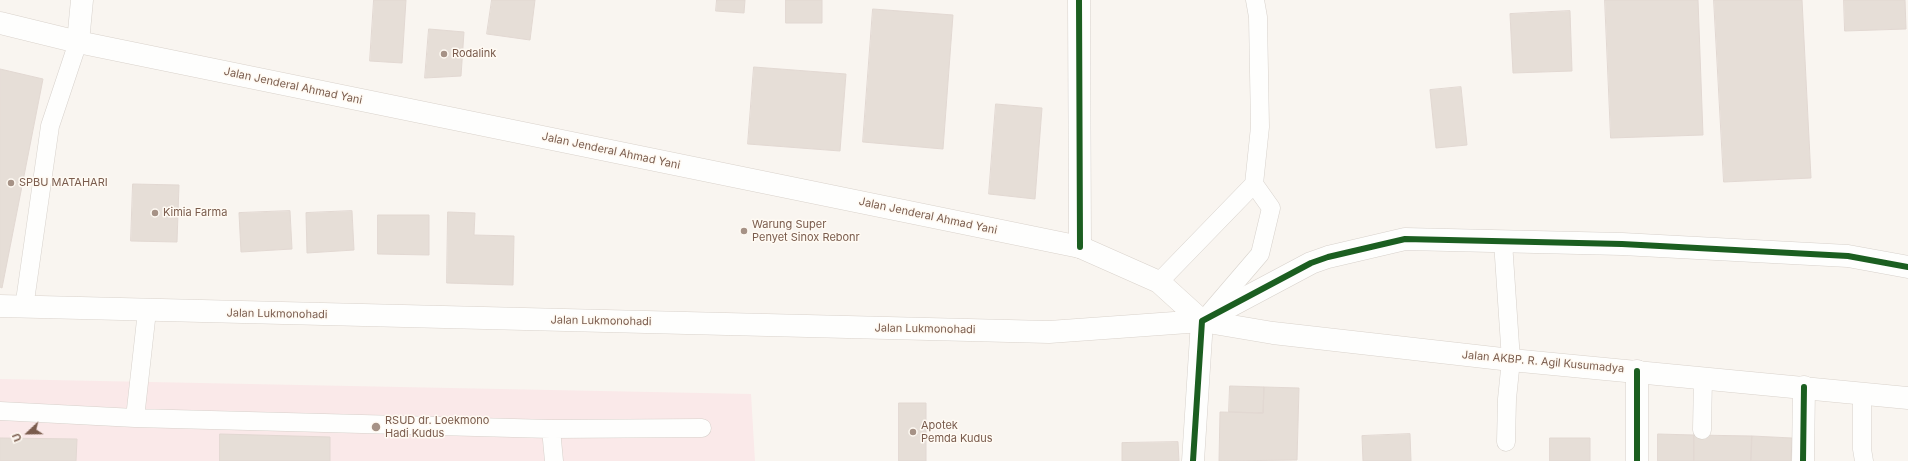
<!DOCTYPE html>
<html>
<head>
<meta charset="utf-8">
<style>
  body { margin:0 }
  #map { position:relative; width:1908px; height:461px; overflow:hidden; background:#f9f5f0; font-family:Inter,sans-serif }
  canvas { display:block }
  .north { position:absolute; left:8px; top:413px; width:40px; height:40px; -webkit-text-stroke:3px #fffaf3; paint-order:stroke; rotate:248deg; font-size:11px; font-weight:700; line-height:16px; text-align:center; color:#7a5c4d }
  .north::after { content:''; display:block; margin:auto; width:14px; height:18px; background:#7a5c4d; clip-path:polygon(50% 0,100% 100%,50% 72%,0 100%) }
</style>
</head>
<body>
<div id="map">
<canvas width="1908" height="461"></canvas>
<div class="north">U</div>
</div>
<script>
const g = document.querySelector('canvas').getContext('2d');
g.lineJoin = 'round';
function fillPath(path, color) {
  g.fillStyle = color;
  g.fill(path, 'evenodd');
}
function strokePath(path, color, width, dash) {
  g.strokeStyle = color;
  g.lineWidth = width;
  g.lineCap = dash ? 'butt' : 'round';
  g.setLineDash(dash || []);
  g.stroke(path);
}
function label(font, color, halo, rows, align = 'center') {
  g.font = font + ' Inter,sans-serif';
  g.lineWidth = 3;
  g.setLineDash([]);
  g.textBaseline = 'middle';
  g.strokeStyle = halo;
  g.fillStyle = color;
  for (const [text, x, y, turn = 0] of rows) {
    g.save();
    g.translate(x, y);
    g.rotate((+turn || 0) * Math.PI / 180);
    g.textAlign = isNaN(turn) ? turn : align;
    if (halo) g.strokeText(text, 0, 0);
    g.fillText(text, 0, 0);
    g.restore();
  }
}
const medical = new Path2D(`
  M0,379L751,394L755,461H0Z`);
const building = new Path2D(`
  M374,0H406L402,63L370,61Z
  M492,0H535L530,40L487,34Z
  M717,0H745L744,13L716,11Z
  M786,0H822V23H786Z
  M1605,0H1698L1703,135L1611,138Z
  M1714,0H1802L1811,178L1724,182Z
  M1844,0H1905L1906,29L1845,31Z
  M873,9L953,15L943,149L863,142Z
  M1570,11L1572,71L1513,73L1510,14Z
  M429,29L464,32L461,76L425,78Z
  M754,67L846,74L840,151L748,144Z
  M0,69L43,79L2,288L0,287Z
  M1461,87L1467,145L1436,148L1430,90Z
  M996,104L1042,108L1035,199L989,194Z
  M133,184L179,185L177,242L131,241Z
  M290,211L292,249L241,252L239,213Z
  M352,211L354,250L307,253L306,213Z
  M448,212L475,213L474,235L514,236L513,285L447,283Z
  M378,215H429V255L378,254Z
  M1230,386L1264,387L1263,413L1229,412Z
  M1264,387L1299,388L1297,460L1219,461L1220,412L1263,413Z
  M899,403H926V461H899Z
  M220,434L330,437V461H220Z
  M1410,434L1411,461H1363L1362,436Z
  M1658,434L1694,435V461H1658Z
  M1694,435L1752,436L1751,461H1694Z
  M1752,436L1792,438L1791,461H1751Z
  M0,438L77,439L76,461H0Z
  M1550,438H1590V461H1550Z
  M1178,442L1179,461H1122V443Z`);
const service = new Path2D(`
  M1503,242L1511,360L1507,399L1506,442
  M1159,282L1254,184L1260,127L1258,17L1255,0
  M24,308L50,126L78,42
  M1206,317L1260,254L1271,208L1254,184
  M1862,394V449L1864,461
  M0,411L135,418L147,311
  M135,418L551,429L702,428
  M551,429L554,461
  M1702,430L1703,378`);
const minor = new Path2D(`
  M1079,0L1080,247
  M78,42L82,0
  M1193,461L1202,321L1311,263L1328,257L1405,239L1622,244L1848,256L1908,267
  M1637,461V371
  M1803,461L1804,387`);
const secondary = new Path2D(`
  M0,23L78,42L1080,247L1159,282L1202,321
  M0,306L1049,332L1202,321L1273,333L1511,360L1908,398`);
const cycleway = new Path2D(`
  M1079,0L1080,247
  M1193,461L1202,321L1311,263L1328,257L1405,239L1622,244L1848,256L1908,267
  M1637,461V371
  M1803,461L1804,387`);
const markers = [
  [444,54,4,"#a69286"],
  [11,183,4,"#a69286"],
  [155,213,4,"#a69286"],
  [744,231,4,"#a69286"],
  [376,427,5,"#a69286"],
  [913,432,4,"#a69286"]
];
const poiNames = [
  ["Rodalink",452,54],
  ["SPBU MATAHARI",19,183],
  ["Kimia Farma",163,213],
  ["Warung Super",752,225],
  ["Penyet Sinox Rebonr",752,238],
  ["RSUD dr. Loekmono",385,421],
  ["Hadi Kudus",385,434],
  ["Apotek",921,426],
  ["Pemda Kudus",921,439]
];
const streetNames = [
  ["Jalan Jenderal Ahmad Yani",293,86,12],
  ["Jalan Jenderal Ahmad Yani",611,151,12],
  ["Jalan Jenderal Ahmad Yani",928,216,12],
  ["Jalan Lukmonohadi",277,314,1],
  ["Jalan Lukmonohadi",601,321,1],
  ["Jalan Lukmonohadi",925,329,1],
  ["Jalan AKBP. R. Agil Kusumadya",1543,362,5]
];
fillPath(medical, '#fae9e9');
fillPath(building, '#e6ded7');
strokePath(building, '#e2d8d2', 1);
strokePath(service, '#d7d1cb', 19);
strokePath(minor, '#d7d1cb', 23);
strokePath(secondary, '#d9d2cb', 23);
strokePath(service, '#fefefd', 18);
strokePath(minor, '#fefefd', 22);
strokePath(secondary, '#fefefd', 22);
strokePath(cycleway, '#1b5e20', 6);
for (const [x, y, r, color] of markers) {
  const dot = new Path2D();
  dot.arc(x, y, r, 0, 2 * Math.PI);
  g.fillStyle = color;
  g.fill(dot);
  strokePath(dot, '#fffaf3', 1.5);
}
label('11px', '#7a5c4d', '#fffaf3', poiNames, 'left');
label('11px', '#7a5c4d', '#fffaf3', streetNames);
</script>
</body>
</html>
